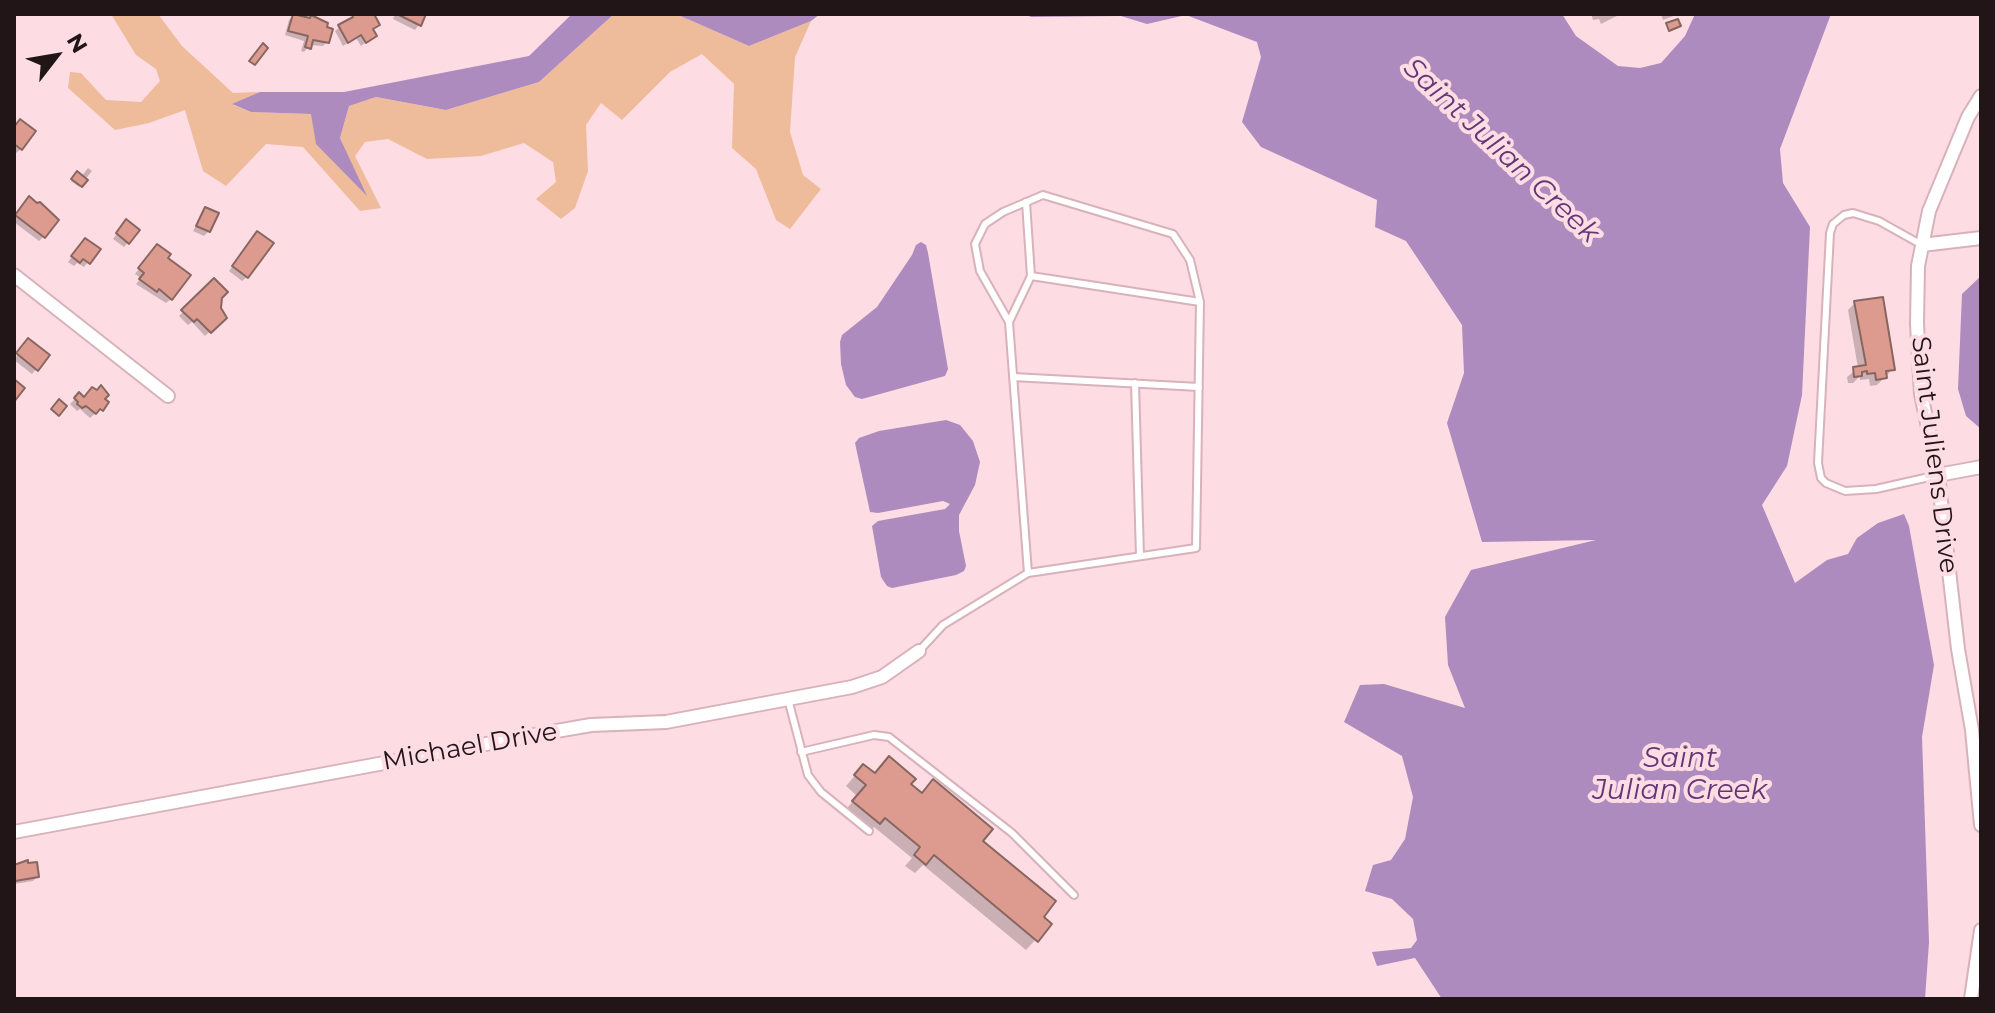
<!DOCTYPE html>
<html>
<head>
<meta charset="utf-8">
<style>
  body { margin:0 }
  #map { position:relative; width:1995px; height:1013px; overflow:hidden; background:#fddce3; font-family:Montserrat,sans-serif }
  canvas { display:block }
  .frame { position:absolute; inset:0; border:16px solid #221518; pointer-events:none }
  .north { position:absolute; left:16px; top:16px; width:80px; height:80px; -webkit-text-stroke:6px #fddce3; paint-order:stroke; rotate:59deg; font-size:22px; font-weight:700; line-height:32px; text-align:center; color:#221518 }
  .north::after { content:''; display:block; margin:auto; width:28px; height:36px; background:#221518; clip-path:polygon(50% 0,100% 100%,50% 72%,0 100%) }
</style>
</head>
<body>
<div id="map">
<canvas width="1995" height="1013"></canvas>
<div class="frame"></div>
<div class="north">N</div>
</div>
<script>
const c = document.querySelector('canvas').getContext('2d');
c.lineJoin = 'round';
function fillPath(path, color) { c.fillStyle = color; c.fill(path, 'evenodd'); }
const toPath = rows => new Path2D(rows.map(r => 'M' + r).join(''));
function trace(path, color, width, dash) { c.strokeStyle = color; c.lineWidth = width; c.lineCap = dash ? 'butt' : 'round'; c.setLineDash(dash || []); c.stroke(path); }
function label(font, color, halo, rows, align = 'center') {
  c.font = font + ' Montserrat,sans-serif'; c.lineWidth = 8; c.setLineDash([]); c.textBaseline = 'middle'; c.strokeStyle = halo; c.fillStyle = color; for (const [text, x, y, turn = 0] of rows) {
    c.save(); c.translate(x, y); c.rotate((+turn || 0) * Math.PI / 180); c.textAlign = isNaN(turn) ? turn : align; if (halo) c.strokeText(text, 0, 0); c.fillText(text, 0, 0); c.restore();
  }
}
fillPath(toPath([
  [111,14,158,14,182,46,233,93,260,92,233,105,251,112,311,114,365,193,340,138,349,106,376,97,446,110,539,82,614,14,676,14,749,46,811,21,795,57,790,132,803,175,821,189,790,229,776,220,756,169,732,148,734,84,702,54,670,72,622,120,601,103,586,125,588,171,575,208,561,219,536,199,556,182,553,162,524,143,481,156,427,159,388,139,365,142,355,156,381,208,360,211,303,147,266,144,226,186,203,171,185,110,149,123,115,130,68,88,70,72,81,73,106,100,141,102,160,81,156,69,136,55]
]), '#efbc9b');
fillPath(toPath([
  [572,14,614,14,539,82,446,110,376,97,349,106,340,138,367,196,316,144,311,114,251,112,232,104,260,92,344,92,529,56],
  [676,14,820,14,811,21,749,46],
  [1024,14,1562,14,1576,36,1618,66,1640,68,1661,63,1685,36,1695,14,1831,14,1780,149,1783,183,1810,227,1802,395,1787,466,1762,505,1795,583,1827,560,1848,554,1857,538,1878,523,1904,514,1909,526,1934,665,1922,737,1929,942,1925,999,1442,999,1415,958,1377,966,1372,952,1411,948,1417,940,1413,919,1392,899,1365,891,1373,865,1391,860,1405,839,1413,797,1402,756,1344,722,1360,685,1384,684,1465,708,1448,665,1445,617,1471,570,1596,540,1482,542,1447,423,1464,373,1462,325,1406,241,1375,227,1377,200,1261,147,1242,122,1261,57,1257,42,1186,15,1147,24,1121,16,1031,17],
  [921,242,926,245,928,253,948,369,945,376,862,399,855,397,846,385,841,364,840,342,842,335,877,307,912,255,916,245],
  [1981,276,1981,429,1966,416,1958,389,1962,294],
  [946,420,960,425,973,441,980,462,975,485,959,515,959,531,966,566,964,571,956,575,892,588,887,586,881,577,872,526,878,521,945,509,950,504,943,501,878,513,870,512,855,443,859,438,879,431]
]), '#ad8bbe');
fillPath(toPath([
  [358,14,371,14,371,30,374,36,361,46,356,38,343,46,335,31],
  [395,14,427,14,415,30,393,19],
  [1591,14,1621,14,1601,24,1599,19,1593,20],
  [1661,14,1676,14,1676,15,1663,20],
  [294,15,327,42,323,46,310,45,304,52,301,51,304,41,285,35,289,20],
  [14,128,21,149,16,153,14,152],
  [88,168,92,171,79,187,71,181,77,174,81,177],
  [25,203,44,236,39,241,14,222,14,217],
  [205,209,209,231,204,236,193,231],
  [122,226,128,242,124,247,113,239],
  [253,238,247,277,242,281,229,271],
  [80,245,98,250,84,267,77,263,74,266,68,262],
  [153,251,166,258,171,299,166,303,136,284,141,278,135,274],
  [214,281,220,298,219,308,224,318,205,336,192,322,188,325,179,316],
  [1855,303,1893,369,1877,385,1870,386,1869,379,1860,380,1860,376,1853,383,1848,383,1847,377,1858,368,1848,310],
  [24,345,36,369,32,374,14,360],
  [79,395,84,399,104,406,90,418,80,409,77,411,70,404],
  [863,766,874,775,908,784,981,841,1049,925,1026,950,923,865,915,873,905,866,912,858,874,827,868,833,844,812,857,796,846,786],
  [20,866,37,877,33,881,14,884,14,867]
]), '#0003');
const building = toPath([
  [293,14,310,18,311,15,328,23,327,27,333,29,329,43,313,40,311,49,305,47,308,36,288,31,293,14],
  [352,14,374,14,380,25,373,29,377,36,366,43,361,35,348,43,338,25,353,17,352,14],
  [397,14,426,14,421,26,397,14],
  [1678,19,1681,26,1669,31,1666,23,1678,19],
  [263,43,268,48,255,65,249,61,263,43],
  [20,119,36,131,22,150,14,144,14,127,20,119],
  [77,171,88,180,82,187,71,179,77,171],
  [29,196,37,203,40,202,59,220,45,238,15,215,29,196],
  [205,207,219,213,210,232,196,226,205,207],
  [126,219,140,230,129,244,116,233,126,219],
  [257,231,274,243,248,278,232,266,257,231],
  [85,238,101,249,90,264,83,259,80,263,71,256,85,238],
  [157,244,171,254,168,258,191,275,172,300,159,289,157,292,139,279,144,273,138,268,157,244],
  [214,278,228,292,222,298,221,308,227,318,211,333,197,319,194,322,181,310,214,278],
  [1883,297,1895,370,1886,371,1887,378,1876,380,1875,373,1867,374,1867,371,1862,372,1862,376,1854,377,1853,367,1866,365,1854,301,1883,297],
  [28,338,50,355,38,371,16,353,28,338],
  [14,379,25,388,14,402,14,379],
  [101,385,109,395,105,399,109,402,103,411,100,409,96,414,86,406,82,408,77,404,78,402,74,398,79,392,84,397,92,387,97,390,101,385],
  [59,399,67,406,59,416,51,409,59,399],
  [889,756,916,779,911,784,922,793,933,779,993,829,983,841,1056,901,1044,917,1052,924,1038,942,934,855,926,865,914,855,920,847,885,818,880,824,852,801,866,785,854,775,863,764,875,773,889,756],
  [28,860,28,863,37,862,39,877,15,881,14,865,28,860]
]);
fillPath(building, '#dd9a8f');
trace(building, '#886660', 2);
const lane = toPath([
  [1922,245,1879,221,1853,213,1844,215,1833,224,1830,233,1818,463,1821,478,1826,483,1845,491,1876,489,1938,475],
  [1031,276,1200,302],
  [1009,322,1031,276,1026,202],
  [1013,377,1199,387],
  [1135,383,1140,556],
  [919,651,943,625,1028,573,1009,322,980,271,975,244,985,224,1003,212,1043,195,1173,234,1190,260,1200,302,1196,548,1028,573],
  [788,699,808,775,821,792,869,831],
  [801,752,874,735,889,737,1012,833,1074,895]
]);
const street = toPath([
  [1981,96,1968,117,1929,211,1918,266,1917,324,1921,394,1938,475,1958,649,1972,730,1981,825],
  [1922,245,1981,238],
  [14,275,168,396],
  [1938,475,1981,467],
  [14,832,545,733,591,725,666,722,852,687,882,677,919,651],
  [1971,999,1981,930]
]);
trace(lane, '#d8b2ba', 10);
trace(street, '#d8b2ba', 16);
trace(lane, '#fff', 6);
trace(street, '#fff', 12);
label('26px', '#221518', '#fddce3', [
  ["Saint Juliens Drive",1934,455,83],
  ["Michael Drive",470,747,-10]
]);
label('italic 28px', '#623777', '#fddce3', [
  ["Saint Julian Creek",1501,151,43],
  ["Saint",1680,759],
  ["Julian Creek",1680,791]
]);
</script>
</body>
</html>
